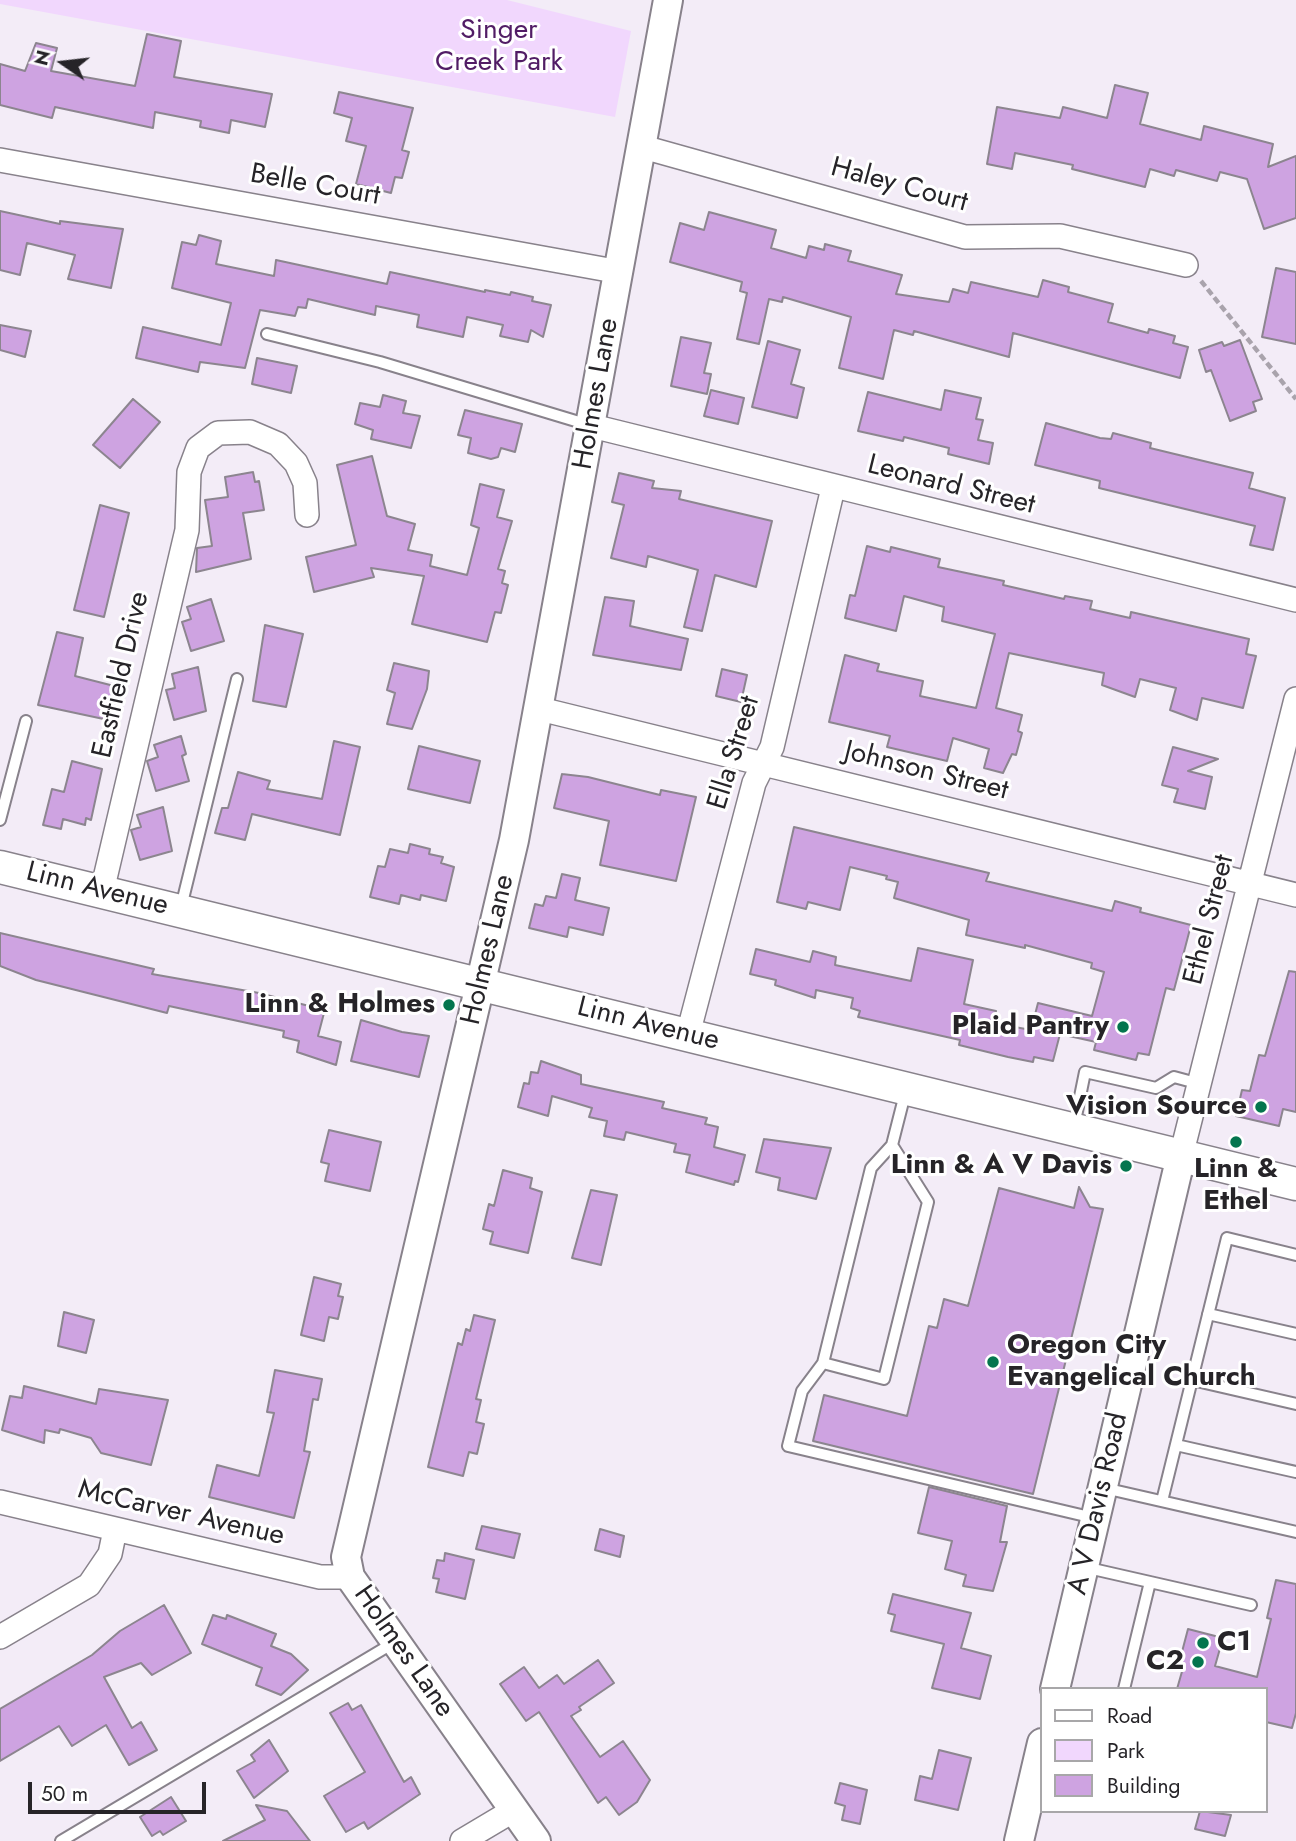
<!DOCTYPE html>
<html>
<head>
<meta charset="utf-8">
<style>
  body { margin:0 }
  #map { position:relative; width:1296px; height:1841px; overflow:hidden; background:#f3ecf7; font-family:Jost,sans-serif }
  canvas { display:block }
  .legend { position:absolute; left:1040px; top:1687px; width:228px; height:126px; box-sizing:border-box; background:#fff; border:2px solid #a8a7a9; margin:0; padding:9px 12px; list-style:none; font-size:21px; color:#262428 }
  .legend li { display:flex; align-items:center; gap:14px; height:35px }
  .legend b { width:35px; border:2px solid #a8a7a9 }
  .north { position:absolute; left:28px; top:28px; width:70px; height:70px; -webkit-text-stroke:5px #fff; paint-order:stroke; rotate:284deg; font-size:19px; font-weight:700; line-height:28px; text-align:center; color:#262428 }
  .north::after { content:''; display:block; margin:auto; width:24px; height:32px; background:#262428; clip-path:polygon(50% 0,100% 100%,50% 72%,0 100%) }
  .scale { position:absolute; left:28px; top:1782px; width:178px; height:32px; box-sizing:border-box; border:4px solid #262428; border-top:0; padding-left:9px; font-size:21px; line-height:24px; white-space:nowrap; color:#262428; -webkit-text-stroke:5px #fff; paint-order:stroke }
</style>
</head>
<body>
<div id="map">
<canvas width="1296" height="1841"></canvas>
<ul class="legend">
<li><b style="height:9px;background:#fff"></b>Road</li>
<li><b style="height:19px;background:#f1d7fd"></b>Park</li>
<li><b style="height:19px;background:#cea3e1"></b>Building</li>
</ul>
<div class="north">N</div>
<div class="scale">50 m</div>
</div>
<script>
const c = document.querySelector('canvas').getContext('2d');
c.lineJoin = 'round';
function fillPath(path, color) { c.fillStyle = color; c.fill(path, 'evenodd'); }
const toPath = rows => new Path2D(rows.map(r => 'M' + r).join(''));
function trace(path, color, width, dash) { c.strokeStyle = color; c.lineWidth = width; c.lineCap = dash ? 'butt' : 'round'; c.setLineDash(dash || []); c.stroke(path); }
function label(font, color, halo, rows, align = 'center') {
  c.font = font + ' Jost,sans-serif'; c.lineWidth = 6; c.setLineDash([]); c.textBaseline = 'middle'; c.strokeStyle = halo; c.fillStyle = color; for (const [text, x, y, turn = 0] of rows) {
    c.save(); c.translate(x, y); c.rotate((+turn || 0) * Math.PI / 180); c.textAlign = isNaN(turn) ? turn : align; if (halo) c.strokeText(text, 0, 0); c.fillText(text, 0, 0); c.restore();
  }
}
fillPath(toPath([
  [0,0,507,0,631,31,615,117,0,4]
]), '#f1d7fd');
const building = toPath([
  [147,34,181,41,174,77,272,94,265,127,231,120,229,133,200,127,201,121,155,112,153,128,55,107,52,118,0,105,0,64,25,71,36,43,57,48,51,71,135,86,147,34],
  [1115,85,1148,93,1140,124,1201,140,1204,126,1273,144,1268,167,1296,156,1296,218,1264,229,1247,179,1220,172,1217,181,1176,170,1174,176,1150,169,1145,187,1072,169,1073,165,1015,153,1012,169,987,164,997,107,1060,118,1063,107,1107,118,1115,85],
  [339,92,413,108,402,150,409,152,402,178,395,177,391,193,356,184,366,146,346,141,352,118,334,113,339,92],
  [0,211,60,224,60,221,123,229,111,288,68,279,75,255,27,243,20,275,0,270,0,211],
  [709,212,776,230,771,248,806,258,809,246,824,250,825,244,851,251,848,261,902,275,896,294,949,302,953,289,968,293,971,282,1038,297,1043,280,1069,287,1068,292,1113,304,1108,322,1148,333,1149,329,1175,336,1173,343,1188,347,1180,378,1013,333,1009,357,914,331,913,335,894,330,883,379,839,368,851,317,783,297,782,302,769,299,759,344,737,339,747,293,740,291,742,282,670,262,680,223,704,230,709,212],
  [199,235,221,241,216,264,274,276,276,260,387,284,390,272,485,292,485,290,510,295,511,292,533,297,532,301,551,305,543,337,531,330,528,342,500,336,503,325,467,317,463,337,417,327,419,315,376,306,375,315,308,299,306,308,298,307,295,316,260,310,245,368,200,362,198,372,136,358,143,327,221,345,231,303,172,288,182,242,196,245,199,235],
  [1276,268,1296,272,1296,344,1262,337,1276,268],
  [0,325,31,331,25,357,0,350,0,325],
  [681,337,711,343,704,373,711,374,707,394,671,386,681,337],
  [1240,340,1262,399,1253,402,1256,411,1230,421,1211,370,1206,372,1199,350,1222,342,1224,346,1240,340],
  [768,341,800,350,791,384,804,388,797,418,752,407,768,341],
  [257,358,297,366,291,393,252,384,257,358],
  [711,390,744,398,738,424,704,416,711,390],
  [945,390,981,398,976,419,983,420,978,440,993,443,989,464,948,454,949,448,904,437,903,441,858,431,868,392,941,410,945,390],
  [383,395,406,401,403,413,420,416,411,448,371,439,373,430,355,424,360,403,380,407,383,395],
  [133,399,160,422,120,468,93,445,133,399],
  [465,410,522,424,515,452,501,448,498,457,491,459,468,453,471,438,458,435,465,410],
  [1046,423,1100,438,1111,439,1113,433,1151,443,1150,448,1253,473,1249,488,1285,498,1273,550,1250,545,1255,526,1099,488,1100,481,1035,465,1046,423],
  [372,456,387,516,415,524,408,550,432,555,430,566,467,575,479,528,471,525,480,484,504,490,497,517,512,521,498,569,505,571,502,583,508,585,501,613,495,612,487,642,412,624,424,576,371,568,374,577,314,592,306,557,356,545,337,465,372,456],
  [253,472,255,482,259,481,264,510,243,513,251,559,196,572,197,548,212,546,205,500,228,497,225,477,253,472],
  [619,473,654,481,652,488,681,491,679,499,772,521,756,587,715,575,702,631,684,627,698,570,648,556,646,567,611,558,624,505,612,502,619,473],
  [100,505,129,513,104,617,74,610,100,505],
  [867,546,890,552,891,547,940,559,938,567,1004,581,1003,585,1064,599,1065,596,1092,601,1090,609,1130,618,1131,612,1249,639,1246,654,1256,656,1243,708,1202,698,1197,720,1170,710,1176,688,1140,679,1135,697,1102,685,1104,673,1009,653,996,708,1022,715,1018,731,1022,733,1016,755,1012,754,1003,773,984,768,989,749,953,738,947,761,887,747,890,736,829,722,845,655,879,664,877,671,923,681,920,696,976,708,995,634,942,621,944,607,904,596,896,631,845,618,850,595,855,596,867,546],
  [605,597,634,601,630,626,688,639,681,670,593,655,605,597],
  [211,599,224,641,191,651,182,622,191,619,187,607,211,599],
  [265,625,303,634,286,707,253,701,265,625],
  [57,632,83,638,75,676,122,688,113,721,38,705,57,632],
  [394,663,429,671,427,689,412,729,387,724,395,693,387,690,394,663],
  [198,667,206,711,174,720,166,690,175,688,172,674,198,667],
  [722,669,747,675,741,702,716,696,722,669],
  [181,736,186,754,182,756,189,781,156,791,147,761,158,757,154,745,181,736],
  [334,741,360,747,340,835,252,814,245,840,215,833,222,808,228,808,238,772,270,781,267,789,322,799,334,741],
  [419,746,480,761,470,803,408,789,419,746],
  [1173,747,1218,759,1188,771,1212,777,1205,809,1174,802,1178,789,1162,785,1173,747],
  [72,761,102,769,91,820,86,818,85,825,63,819,61,829,43,825,52,789,64,792,72,761],
  [562,774,588,777,660,795,661,790,696,797,676,881,600,865,609,821,554,808,562,774],
  [163,807,172,851,140,860,131,830,141,827,137,815,163,807],
  [794,827,989,873,986,881,1112,911,1115,901,1141,908,1140,912,1191,925,1174,990,1166,988,1149,1055,1138,1053,1136,1060,1094,1050,1096,1042,1060,1034,1053,1061,1034,1057,1033,1062,1008,1057,959,1045,960,1040,858,1017,860,1011,851,1008,853,998,816,990,815,998,775,985,776,980,750,974,756,949,810,962,813,951,836,957,835,965,911,981,918,948,973,960,964,1004,996,1011,993,1023,1031,1030,1038,1003,1092,1016,1104,972,1091,968,1092,963,1025,945,1025,948,966,935,969,920,894,898,898,882,886,879,887,876,850,867,840,910,808,902,806,909,777,902,794,827],
  [410,844,430,849,429,854,443,857,441,863,454,867,446,901,421,895,420,900,401,895,399,904,370,897,378,866,385,867,390,849,408,853,410,844],
  [562,874,580,878,575,900,609,908,603,935,569,927,567,937,529,928,535,904,543,906,546,896,556,898,562,874],
  [0,933,154,969,152,974,259,993,309,1006,324,1013,318,1036,341,1042,336,1065,297,1052,299,1041,283,1037,284,1031,169,1006,167,1013,36,980,0,966,0,933],
  [1289,971,1296,972,1296,1112,1283,1109,1279,1126,1236,1116,1242,1090,1250,1091,1259,1055,1265,1056,1289,971],
  [361,1020,402,1032,429,1036,419,1077,351,1061,361,1020],
  [541,1061,581,1075,581,1084,664,1102,662,1108,707,1118,705,1124,718,1127,714,1147,745,1155,738,1182,735,1181,734,1185,686,1172,690,1155,674,1152,676,1144,626,1132,624,1140,604,1136,607,1121,589,1117,592,1108,552,1096,548,1116,518,1107,524,1083,529,1084,531,1072,538,1073,541,1061],
  [329,1130,381,1142,370,1191,325,1181,329,1164,321,1162,329,1130],
  [764,1139,831,1148,816,1199,778,1190,780,1178,756,1172,764,1139],
  [503,1170,532,1178,530,1188,542,1192,528,1253,490,1244,493,1232,483,1229,489,1204,494,1206,503,1170],
  [1079,1187,1090,1207,1103,1209,1033,1494,813,1441,824,1395,907,1416,929,1326,937,1328,944,1299,968,1306,999,1188,1074,1208,1079,1187],
  [591,1190,617,1195,601,1265,572,1258,591,1190],
  [314,1277,341,1284,338,1296,343,1297,338,1319,329,1317,324,1341,301,1335,314,1277],
  [64,1312,94,1320,86,1353,58,1346,64,1312],
  [474,1315,495,1320,476,1399,481,1400,476,1422,484,1424,477,1454,469,1452,463,1476,428,1467,458,1343,462,1345,466,1329,470,1331,474,1315],
  [275,1370,322,1379,318,1400,313,1399,304,1451,310,1452,294,1518,209,1497,217,1465,259,1476,274,1413,267,1412,275,1370],
  [24,1386,96,1404,99,1389,168,1400,151,1465,101,1453,91,1438,60,1429,59,1433,45,1430,44,1443,2,1430,10,1396,22,1398,24,1386],
  [929,1487,1007,1506,1000,1542,1007,1542,993,1591,963,1586,966,1575,945,1569,952,1541,918,1533,929,1487],
  [482,1526,520,1534,514,1558,476,1549,482,1526],
  [600,1529,624,1536,620,1557,595,1550,600,1529],
  [445,1553,474,1560,465,1599,436,1592,439,1579,433,1578,437,1560,444,1561,445,1553],
  [1276,1580,1296,1584,1296,1713,1292,1728,1266,1722,1266,1689,1177,1689,1183,1668,1178,1667,1188,1629,1223,1638,1215,1666,1257,1677,1271,1619,1267,1618,1276,1580],
  [893,1594,971,1613,961,1648,991,1656,980,1699,932,1688,944,1644,891,1631,895,1615,888,1613,893,1594],
  [164,1605,191,1653,152,1675,141,1663,104,1677,132,1728,141,1722,157,1750,129,1765,106,1725,72,1746,59,1726,0,1761,0,1709,92,1655,120,1631,164,1605],
  [213,1615,226,1619,227,1615,276,1634,271,1646,291,1654,308,1670,281,1695,256,1685,262,1668,202,1644,213,1615],
  [598,1660,614,1683,579,1707,581,1710,571,1716,600,1757,623,1741,650,1780,637,1802,619,1815,606,1797,598,1803,539,1712,526,1721,500,1684,524,1667,539,1688,557,1675,564,1684,598,1660],
  [348,1703,352,1710,361,1705,404,1782,411,1777,420,1794,368,1829,364,1822,346,1832,324,1796,365,1772,330,1713,348,1703],
  [269,1740,288,1771,254,1798,237,1771,255,1761,251,1755,269,1740],
  [939,1750,971,1758,958,1810,915,1800,920,1776,932,1779,939,1750],
  [840,1783,867,1790,860,1824,842,1820,845,1806,835,1803,840,1783],
  [171,1797,186,1821,163,1835,160,1831,152,1836,140,1817,171,1797],
  [256,1805,287,1811,310,1841,223,1841,265,1820,256,1805],
  [1200,1811,1231,1815,1225,1836,1195,1829,1200,1811]
]);
fillPath(building, '#cea3e1');
trace(building, '#8c858f', 2);
const service = toPath([
  [267,334,380,362,589,425],
  [0,820,26,721],
  [181,907,237,679],
  [1074,1126,1085,1072,1156,1088,1174,1077,1200,1084],
  [892,1145,928,1202,884,1379,823,1363,871,1168,892,1145,906,1090],
  [1208,1314,1296,1334],
  [823,1363,802,1391,788,1446,1094,1518],
  [1192,1380,1296,1404],
  [1176,1445,1296,1472],
  [1104,1488,1296,1532],
  [1162,1501,1227,1238,1296,1255],
  [1084,1567,1251,1605],
  [1124,1689,1150,1582],
  [61,1841,395,1642]
]);
const minor = toPath([
  [643,147,965,237,1060,236,1186,265],
  [0,160,620,272],
  [592,426,1296,600],
  [540,709,1296,895],
  [102,891,187,530,189,472,198,448,218,433,250,432,278,444,296,463,305,483,307,515],
  [688,1034,754,783,772,747,833,488],
  [1181,1156,1296,699],
  [0,1502,320,1577,350,1577],
  [0,1637,89,1585,110,1554,115,1530],
  [462,1841,514,1810]
]);
const tertiary = toPath([
  [1055,1689,1181,1156],
  [536,1841,350,1577,346,1557,514,840,668,0],
  [1019,1841,1042,1743]
]);
const secondary = toPath([
  [0,867,1296,1184]
]);
trace(service, '#88828b', 14);
trace(minor, '#88828b', 26);
trace(tertiary, '#88828b', 32);
trace(secondary, '#88828b', 35);
trace(toPath([
  [1201,281,1296,399]
]), '#a9a3ac', 4.5, [7, 3.5]);
trace(service, '#fff', 10);
trace(minor, '#fff', 23);
trace(tertiary, '#fff', 28);
trace(secondary, '#fff', 32);
for (const [x, y, r, color] of [
  [449,1005,7,"#04754e"],
  [1123,1027,7,"#04754e"],
  [1261,1107,7,"#04754e"],
  [1236,1142,7,"#04754e"],
  [1126,1166,7,"#04754e"],
  [993,1362,7,"#04754e"],
  [1203,1643,7,"#04754e"],
  [1198,1662,7,"#04754e"]
]) { const dot = new Path2D(); dot.arc(x, y, r, 0, 2 * Math.PI); c.fillStyle = color; c.fill(dot); trace(dot, '#fff', 2.5); }
label('28px', '#511c65', '#fff', [
  ["Singer",499,31],
  ["Creek Park",499,63]
]);
label('28px', '#262428', '#fff', [
  ["Belle Court",315,186,10],
  ["Haley Court",899,186,15],
  ["Holmes Lane",597,394,-80],
  ["Leonard Street",951,486,14],
  ["Eastfield Drive",122,675,-77],
  ["Ella Street",735,753,-73],
  ["Johnson Street",926,772,14],
  ["Linn Avenue",97,890,14],
  ["Ethel Street",1210,920,-76],
  ["Holmes Lane",489,950,-77],
  ["Linn Avenue",648,1025,14],
  ["A V Davis Road",1099,1504,-77],
  ["McCarver Avenue",181,1514,13],
  ["Holmes Lane",403,1652,55]
]);
label('bold 28px', '#262428', '#fff', [
  ["Linn & Holmes",435,1005],
  ["Plaid Pantry",1109,1027],
  ["Vision Source",1247,1107],
  ["Linn & A V Davis",1112,1166],
  ["Linn &",1236,1170,"center"],
  ["Ethel",1236,1202,"center"],
  ["Oregon City",1007,1346,"left"],
  ["Evangelical Church",1007,1378,"left"],
  ["C1",1217,1643,"left"],
  ["C2",1184,1662]
], 'right');
</script>
</body>
</html>
